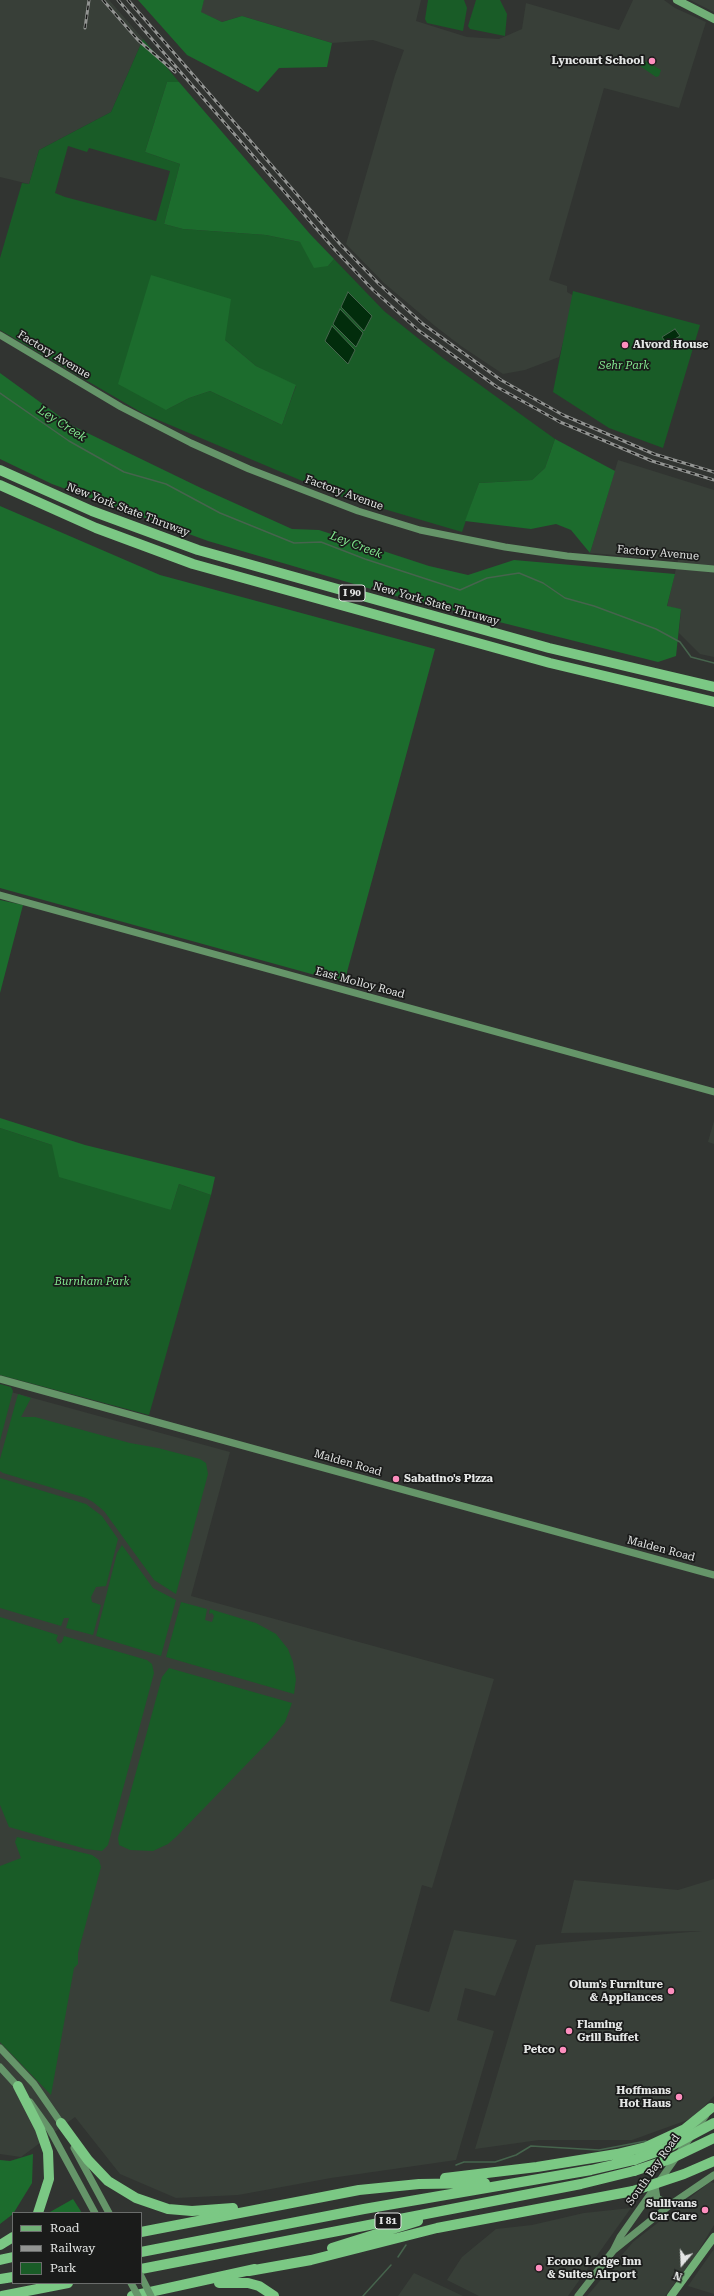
<!DOCTYPE html>
<html>
<head>
<meta charset="utf-8">
<style>
  body { margin:0 }
  #map { position:relative; width:714px; height:2296px; overflow:hidden; background:#313431; font-family:"Roboto Serif",serif }
  canvas { display:block }
  .legend { position:absolute; left:12px; top:2212px; width:130px; height:72px; box-sizing:border-box; background:#1a1b1a; border:1px solid #6a6c6b; margin:0; padding:5px 7px; list-style:none; font-size:12px; color:#e3e5e4 }
  .legend li { display:flex; align-items:center; gap:8px; height:20px }
  .legend b { width:20px; border:1px solid #6a6c6b }
  .north { position:absolute; left:662px; top:2244px; width:40px; height:40px; -webkit-text-stroke:3px #1a1b1a; paint-order:stroke; rotate:199deg; font-size:11px; font-weight:700; line-height:16px; text-align:center; color:#e3e5e4 }
  .north::after { content:''; display:block; margin:auto; width:14px; height:18px; background:#e3e5e4; clip-path:polygon(50% 0,100% 100%,50% 72%,0 100%) }
</style>
</head>
<body>
<div id="map">
<canvas width="714" height="2296"></canvas>
<ul class="legend">
<li><b style="height:5px;background:#71b077"></b>Road</li>
<li><b style="height:5px;background:#929492"></b>Railway</li>
<li><b style="height:11px;background:#195c27"></b>Park</li>
</ul>
<div class="north">N</div>
</div>
<script>
const c = document.querySelector('canvas').getContext('2d');
c.lineJoin = 'round';
function fillPath(path, color) { c.fillStyle = color; c.fill(path, 'evenodd'); }
const toPath = rows => new Path2D(rows.map(r => 'M' + r).join(''));
function trace(path, color, width, dash) { c.strokeStyle = color; c.lineWidth = width; c.lineCap = dash ? 'butt' : 'round'; c.setLineDash(dash || []); c.stroke(path); }
function label(font, color, halo, rows, align = 'center') {
  c.font = font + ' "Roboto Serif",serif'; c.lineWidth = 3.5; c.setLineDash([]); c.textBaseline = 'middle'; c.strokeStyle = halo; c.fillStyle = color; for (const [text, x, y, turn = 0] of rows) {
    c.save(); c.translate(x, y); c.rotate((+turn || 0) * Math.PI / 180); c.textAlign = isNaN(turn) ? turn : align; if (halo) c.strokeText(text, 0, 0); c.fillText(text, 0, 0); c.restore();
  }
}
fillPath(toPath([
  [0,0,109,0,143,39,111,112,39,150,29,184,0,177],
  [204,0,421,0,416,21,467,37,499,39,522,29,526,3,619,30,633,0,664,0,675,8,706,22,679,108,604,88,549,280,567,286,567,292,576,297,559,357,525,370,503,374,461,346,435,326,384,283,346,244,395,75,404,50,373,40,332,43,242,16,222,22,200,12],
  [690,0,714,0,714,12],
  [618,460,714,490,714,657,700,654,679,633,681,609,667,607,678,560,590,553],
  [714,1121,714,1144,708,1142],
  [0,1389,230,1452,191,1596,494,1679,432,1888,422,1885,390,2001,429,2012,454,1930,517,1940,495,1996,465,1988,457,2020,494,2031,456,2160,331,2178,238,2195,176,2198,120,2174,75,2117,21,2157,0,2154],
  [714,1879,714,2096,693,2118,632,2140,539,2140,475,2149,536,1945,702,1931,561,1933,574,1880,678,1890],
  [710,2182,714,2183,714,2225,696,2255,665,2296,587,2296,633,2242],
  [631,2208,568,2296,479,2296,447,2280,462,2257,496,2229,532,2225,584,2213],
  [714,2249,714,2294,688,2286],
  [414,2273,463,2296,398,2296]
]), '#383f38');
fillPath(toPath([
  [428,0,464,0,467,8,463,31,427,23,425,19],
  [476,0,500,0,507,14,505,36,470,29,468,26],
  [143,39,179,82,167,82,145,152,180,164,164,224,183,229,266,235,300,242,328,266,334,259,384,311,444,359,555,439,545,468,532,480,479,483,462,532,333,494,144,414,0,330,0,258,22,183,29,184,39,150,111,112],
  [68,146,87,152,89,148,170,171,156,221,65,197,55,193],
  [341,307,372,316,364,331],
  [225,340,256,366,296,386,282,425,210,391,189,398,166,410],
  [642,59,661,70,659,76,656,77,640,66],
  [573,291,700,325,663,448,609,428,553,392],
  [0,1128,52,1145,171,1210,179,1184,211,1195,149,1415,0,1375],
  [0,1384,11,1387,13,1391,0,1441],
  [18,1394,31,1398,21,1417,35,1417,130,1443,158,1448,200,1459,206,1463,208,1474,176,1594,154,1580,104,1511,93,1502,86,1498,3,1473,0,1471,0,1459],
  [0,1478,86,1504,102,1516,118,1539,106,1586,96,1587,91,1597,92,1602,101,1605,93,1635,66,1628,69,1618,64,1618,61,1626,0,1608],
  [122,1545,153,1588,176,1600,161,1656,96,1636,117,1553],
  [181,1602,207,1609,205,1620,212,1622,214,1616,212,1613,209,1614,210,1609,256,1623,276,1634,288,1649,293,1662,296,1679,294,1694,166,1657],
  [0,1617,58,1635,56,1640,59,1644,62,1642,64,1636,147,1660,152,1664,154,1673,108,1845,102,1851,86,1849,9,1827,0,1805],
  [169,1668,292,1703,285,1722,272,1738,176,1837,168,1844,153,1851,130,1850,119,1845,118,1838,162,1677],
  [17,1837,92,1855,99,1860,101,1867,78,1953,78,1964,74,1968,51,2095,0,2042,0,1866,21,1858,15,1842]
]), '#195c27');
fillPath(toPath([
  [138,0,204,0,201,12,222,22,242,16,332,43,327,67,279,68,258,92,187,55],
  [167,82,179,82,310,234,334,259,328,266,314,268,300,242,266,235,183,229,164,224,180,164,145,152],
  [151,275,231,299,225,340,256,366,296,385,282,425,210,391,189,398,166,410,118,384],
  [0,373,73,426,201,488,292,529,319,530,429,566,468,575,514,560,675,574,667,606,681,609,676,656,658,662,388,594,208,541,52,484,0,459],
  [555,439,615,471,590,553,571,530,556,524,531,529,465,521,479,483,532,480,545,468],
  [0,506,160,575,435,649,344,983,0,888],
  [0,900,23,905,0,993],
  [0,1118,85,1145,215,1177,211,1195,179,1184,171,1210,59,1177,52,1145,0,1128],
  [33,2154,32,2183,13,2214,0,2224,0,2160,10,2161],
  [73,2199,82,2213,50,2213,50,2212]
]), '#1c6c2d');
const water = toPath([
  [348,292,372,316,364,331,341,307,348,292],
  [340,309,363,333,356,347,333,324,340,309],
  [332,326,355,350,348,364,325,341,332,326],
  [675,329,680,336,671,341,673,345,669,347,662,337,675,329]
]);
fillPath(water, '#022d0c');
trace(water, '#46644d', 1);
trace(toPath([
  [0,393,69,441,124,472,166,484,220,513,294,543,321,542,365,559,460,590,487,578,519,573,543,583,565,598,594,606,656,629,680,642,691,657,714,663],
  [456,2165,464,2162,495,2162,516,2155,531,2146,599,2150,646,2141],
  [398,2257,406,2245],
  [363,2296,391,2265]
]), '#46644d', 1.5);
trace(toPath([
  [0,335,121,407,191,443,249,469,358,511,420,530,505,547,567,556,714,569],
  [0,895,714,1092],
  [0,1379,714,1575],
  [0,2048,34,2084,63,2126],
  [0,2067,20,2089],
  [30,2102,50,2130,95,2213],
  [74,2148,109,2213],
  [655,2186,657,2198,670,2205],
  [614,2250,670,2205,714,2175],
  [578,2296,613,2251,620,2237,706,2115]
]), '#659569', 7);
trace(toPath([
  [677,0,714,19],
  [671,2296,714,2237]
]), '#71b077', 8);
trace(toPath([
  [0,470,92,511,198,550,549,648,714,687],
  [0,485,96,528,193,564,550,663,714,702],
  [18,2086,40,2129,48,2152,49,2179,38,2213],
  [61,2123,88,2160,108,2181,136,2198,168,2209,192,2211,233,2208],
  [445,2178,537,2167,617,2154,646,2147,685,2129,711,2108],
  [141,2232,359,2190,419,2184,485,2183],
  [0,2245,13,2237],
  [332,2248,418,2221],
  [141,2252,364,2209,591,2170,634,2160],
  [0,2260,13,2257],
  [141,2269,581,2184,634,2171],
  [249,2271,311,2260,437,2228,633,2191],
  [0,2279,13,2277],
  [219,2283,248,2283,259,2286,274,2296],
  [2,2296,68,2283],
  [132,2296,255,2269]
]), '#7bc884', 10);
const rail = toPath([
  [103,0,138,40,175,72],
  [118,0,334,249,373,290,418,330,497,387,560,422,652,461,714,480],
  [128,0,340,244,379,284,423,324,501,380,563,415,654,454,714,472],
  [85,28,89,0]
]);
trace(rail, '#929492', 3);
trace(rail, '#1a1b1a', 1.5, [4.5]);
trace(toPath([
  [141,2276,151,2296],
  [131,2283,138,2296]
]), '#659569', 7);
trace(toPath([
  [634,2160,667,2148,714,2123],
  [634,2171,670,2159,714,2138],
  [633,2191,684,2174,714,2161]
]), '#7bc884', 10);
for (const [x, y, r, color] of [
  [652,61,4,"#fd8ebe"],
  [625,345,4,"#fd8ebe"],
  [396,1479,4,"#fd8ebe"],
  [671,1991,4,"#fd8ebe"],
  [569,2031,4,"#fd8ebe"],
  [563,2050,4,"#fd8ebe"],
  [679,2097,4,"#fd8ebe"],
  [705,2210,4,"#fd8ebe"],
  [539,2268,4,"#fd8ebe"]
]) { const dot = new Path2D(); dot.arc(x, y, r, 0, 2 * Math.PI); c.fillStyle = color; c.fill(dot); trace(dot, '#1a1b1a', 1.5); }
for (const [x, y, w] of [
  [352,593,26],
  [388,2221,26]
]) { const box = new Path2D(); box.roundRect(x - w / 2, y - 8, w, 16, 3); c.fillStyle = '#1a1b1a'; c.fill(box); trace(box, '#e3e5e4', 1); }
label('bold 10px', '#e3e5e4', null, [
  ["I 90",352,593],
  ["I 81",388,2221]
]);
label('bold 11px', '#e3e5e4', '#1a1b1a', [
  ["Lyncourt School",644,61],
  ["Alvord House",633,345,"left"],
  ["Sabatino's Pizza",404,1479,"left"],
  ["Olum's Furniture",663,1985],
  ["& Appliances",663,1998],
  ["Flaming",577,2025,"left"],
  ["Grill Buffet",577,2038,"left"],
  ["Petco",555,2050],
  ["Hoffmans",671,2091],
  ["Hot Haus",671,2104],
  ["Sullivans",697,2204],
  ["Car Care",697,2217],
  ["Econo Lodge Inn",547,2262,"left"],
  ["& Suites Airport",547,2275,"left"]
], 'right');
label('11px', '#e3e5e4', '#1a1b1a', [
  ["Factory Avenue",54,355,31],
  ["Factory Avenue",344,493,20],
  ["New York State Thruway",128,510,21],
  ["Factory Avenue",658,553,5],
  ["New York State Thruway",436,604,16],
  ["East Molloy Road",360,983,15],
  ["Malden Road",348,1463,16],
  ["Malden Road",661,1549,15],
  ["South Bay Road",653,2170,-55]
]);
label('italic 11px', '#82e68f', '#1a1b1a', [
  ["Sehr Park",624,366],
  ["Burnham Park",92,1282]
]);
label('italic 12px', '#80e48d', '#1a1b1a', [
  ["Ley Creek",62,424,33],
  ["Ley Creek",356,545,21]
]);
</script>
</body>
</html>
